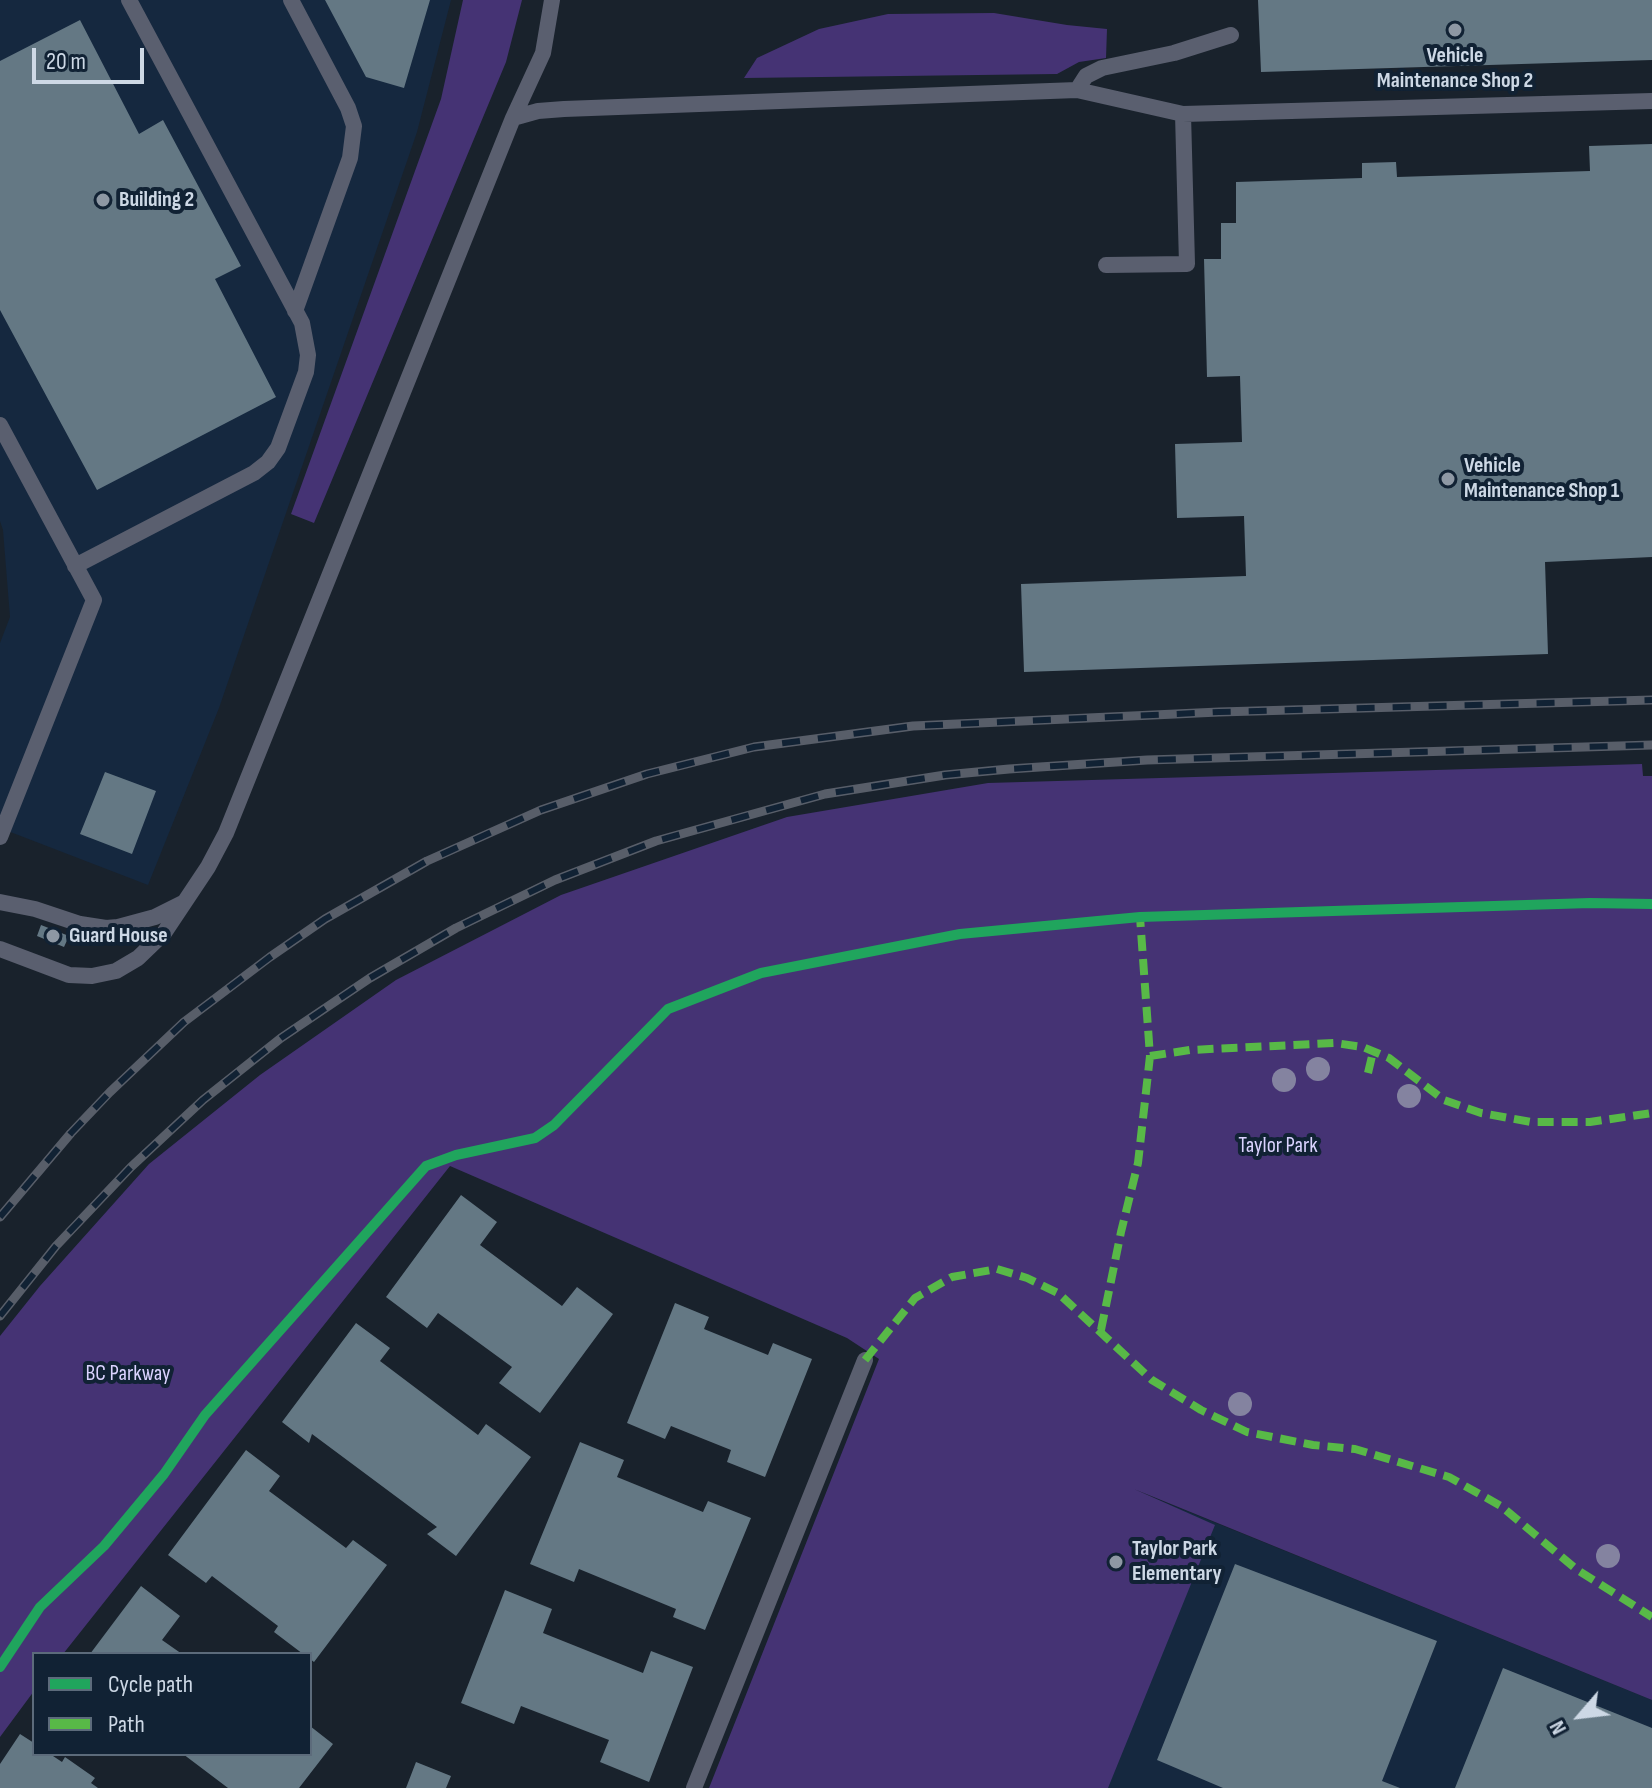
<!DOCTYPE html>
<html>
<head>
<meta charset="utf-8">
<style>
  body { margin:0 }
  #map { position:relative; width:1652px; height:1788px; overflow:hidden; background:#19222c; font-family:"Sofia Sans Condensed",sans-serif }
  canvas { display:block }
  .legend { position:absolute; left:32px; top:1652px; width:280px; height:104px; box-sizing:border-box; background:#112234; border:2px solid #5c6b7b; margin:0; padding:10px 14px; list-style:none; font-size:24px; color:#cdd8e5 }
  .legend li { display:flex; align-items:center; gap:16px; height:40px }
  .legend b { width:40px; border:2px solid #5c6b7b }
  .north { position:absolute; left:1540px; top:1676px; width:80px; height:80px; -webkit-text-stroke:6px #112234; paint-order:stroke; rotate:242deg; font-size:22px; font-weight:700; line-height:32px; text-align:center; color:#cdd8e5 }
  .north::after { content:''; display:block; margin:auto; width:28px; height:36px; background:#cdd8e5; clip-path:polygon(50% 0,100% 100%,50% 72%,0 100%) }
  .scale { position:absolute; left:32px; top:48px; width:112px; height:36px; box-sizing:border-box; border:4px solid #cdd8e5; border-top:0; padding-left:10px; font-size:24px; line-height:28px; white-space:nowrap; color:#cdd8e5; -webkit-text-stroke:6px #112234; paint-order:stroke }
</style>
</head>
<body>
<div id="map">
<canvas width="1652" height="1788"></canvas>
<ul class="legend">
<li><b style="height:10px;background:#20a55d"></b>Cycle path</li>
<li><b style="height:10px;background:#58b947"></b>Path</li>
</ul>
<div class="north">N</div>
<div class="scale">20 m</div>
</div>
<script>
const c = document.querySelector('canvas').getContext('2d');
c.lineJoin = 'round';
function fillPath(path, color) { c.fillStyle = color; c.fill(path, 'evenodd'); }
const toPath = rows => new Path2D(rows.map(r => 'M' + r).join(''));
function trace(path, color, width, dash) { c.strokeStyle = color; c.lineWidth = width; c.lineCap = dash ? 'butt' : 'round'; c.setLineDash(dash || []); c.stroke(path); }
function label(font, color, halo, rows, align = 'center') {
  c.font = font + ' "Sofia Sans Condensed",sans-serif'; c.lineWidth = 8; c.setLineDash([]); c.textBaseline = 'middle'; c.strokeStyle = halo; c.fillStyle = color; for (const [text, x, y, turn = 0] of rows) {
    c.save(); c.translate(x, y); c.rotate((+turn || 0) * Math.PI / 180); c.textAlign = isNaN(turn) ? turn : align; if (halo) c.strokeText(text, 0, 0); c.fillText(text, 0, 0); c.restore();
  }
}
fillPath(toPath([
  [0,0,451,0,417,132,219,708,148,885,0,828,0,643,10,617,3,530,0,521],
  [975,1425,1652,1700,1652,1788,826,1788]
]), '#15283f');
fillPath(toPath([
  [463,0,522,0,506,62,314,523,291,514,441,99],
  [994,13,1067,25,1107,29,1106,58,1079,62,1057,74,744,78,757,58,819,29,888,14],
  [1642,764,1643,776,1652,776,1652,1700,1134,1489,1215,1525,1108,1788,709,1788,879,1359,847,1338,450,1166,63,1654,34,1654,34,1691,0,1737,0,1336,40,1286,149,1164,260,1075,396,980,561,895,787,817,988,783]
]), '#453374');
fillPath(toPath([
  [325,0,430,0,404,88,366,77],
  [1258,0,1652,0,1652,60,1261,72],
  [80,20,139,134,163,120,241,266,215,279,276,397,97,490,0,310,0,61],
  [1652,144,1652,557,1545,562,1548,654,1024,672,1021,584,1246,576,1244,516,1177,518,1175,444,1242,442,1240,376,1207,377,1204,259,1221,259,1221,223,1236,223,1236,182,1362,178,1362,163,1396,162,1397,177,1590,171,1589,146],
  [105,772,156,791,132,854,80,834],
  [41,925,69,936,64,947,37,936],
  [461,1195,497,1222,480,1245,562,1306,577,1287,613,1314,540,1413,499,1383,512,1367,438,1313,427,1328,386,1297],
  [675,1303,709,1317,704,1329,768,1355,773,1343,812,1359,765,1477,727,1462,731,1450,671,1426,665,1439,627,1423],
  [356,1323,390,1348,380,1361,478,1435,486,1424,531,1457,456,1556,427,1534,437,1527,312,1434,309,1443,282,1422],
  [580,1442,624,1460,617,1477,703,1512,708,1501,751,1518,705,1630,673,1617,676,1609,579,1569,574,1582,530,1564],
  [246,1450,280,1476,269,1491,346,1548,353,1540,387,1565,314,1662,310,1659,310,1654,303,1654,274,1632,278,1626,212,1576,206,1583,168,1555],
  [1235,1564,1437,1641,1382,1781,1400,1788,1223,1788,1157,1760],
  [141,1586,180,1616,162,1640,182,1654,90,1654],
  [505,1590,552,1609,543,1633,643,1673,651,1651,693,1667,649,1782,600,1762,609,1740,521,1706,514,1724,461,1703],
  [1503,1668,1652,1728,1652,1788,1455,1788],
  [310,1726,333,1744,299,1788,228,1788,183,1754,310,1754],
  [20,1734,34,1743,34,1754,50,1754,62,1762,65,1757,95,1778,91,1783,98,1788,0,1788,0,1764],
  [416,1762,451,1776,446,1788,406,1788]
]), '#647884');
trace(toPath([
  [291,0,348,108,354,126,350,158,295,311],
  [1231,35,1174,53,1102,68,1086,76,1077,90,1183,114,1652,101],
  [513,118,538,111,564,109,1077,90],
  [1106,265,1187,264,1183,114],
  [0,425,94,600,0,837],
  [75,566,254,473,268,462,278,448,306,372,308,355,302,323,129,0],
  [0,902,35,909,80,924,106,928,118,927,155,917,183,903],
  [0,949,69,975,92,976,116,971,138,958,164,933,208,867,226,833,513,118,543,53,552,0],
  [694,1788,865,1360]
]), '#5a5f6f', 16);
const rail = toPath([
  [0,1217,71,1133,110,1092,184,1022,270,957,325,919,427,861,541,810,647,774,754,747,913,726,1219,712,1652,700],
  [0,1316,56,1246,131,1167,203,1100,281,1038,370,978,456,928,555,880,656,841,825,794,945,775,1009,769,1147,760,1652,745]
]);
trace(rail, '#585e69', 9);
trace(rail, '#112234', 6, [18]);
trace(toPath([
  [1150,1056,1190,1050,1335,1043,1363,1047,1389,1058,1444,1100,1481,1113,1531,1122,1590,1122,1652,1113],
  [1368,1073,1373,1052],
  [1101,1330,1121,1232,1138,1163,1150,1056,1140,917],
  [865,1360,915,1298,952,1277,997,1269,1027,1278,1058,1293,1152,1380,1201,1410,1247,1432,1313,1445,1355,1449,1449,1477,1501,1506,1576,1569,1652,1617]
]), '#58b947', 8, [16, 8]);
trace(toPath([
  [0,1667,40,1607,104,1546,164,1474,205,1415,426,1166,456,1155,535,1138,554,1125,668,1009,761,973,960,934,1140,917,1590,903,1652,904]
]), '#20a55d', 10);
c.fillStyle = '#8483a0';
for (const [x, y] of [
  [1318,1069],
  [1284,1080],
  [1409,1096],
  [1240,1404],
  [1608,1556]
]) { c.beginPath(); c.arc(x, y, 12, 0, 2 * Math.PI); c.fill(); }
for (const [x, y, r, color] of [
  [1455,30,8,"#8e98a4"],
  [103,200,8,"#8e98a4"],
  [1448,479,8,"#8e98a4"],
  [53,936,8,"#8e98a4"],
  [1116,1562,8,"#8e98a4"]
]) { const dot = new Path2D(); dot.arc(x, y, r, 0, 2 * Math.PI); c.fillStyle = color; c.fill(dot); trace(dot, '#112234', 3); }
label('bold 22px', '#cdd8e5', '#112234', [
  ["Vehicle",1455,56,"center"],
  ["Maintenance Shop 2",1455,81,"center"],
  ["Building 2",119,200],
  ["Vehicle",1464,466],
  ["Maintenance Shop 1",1464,491],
  ["Guard House",69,936],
  ["Taylor Park",1132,1549],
  ["Elementary",1132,1574]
], 'left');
label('22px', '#dbd3ff', '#112234', [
  ["Taylor Park",1278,1146],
  ["BC Parkway",128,1374]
]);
</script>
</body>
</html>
